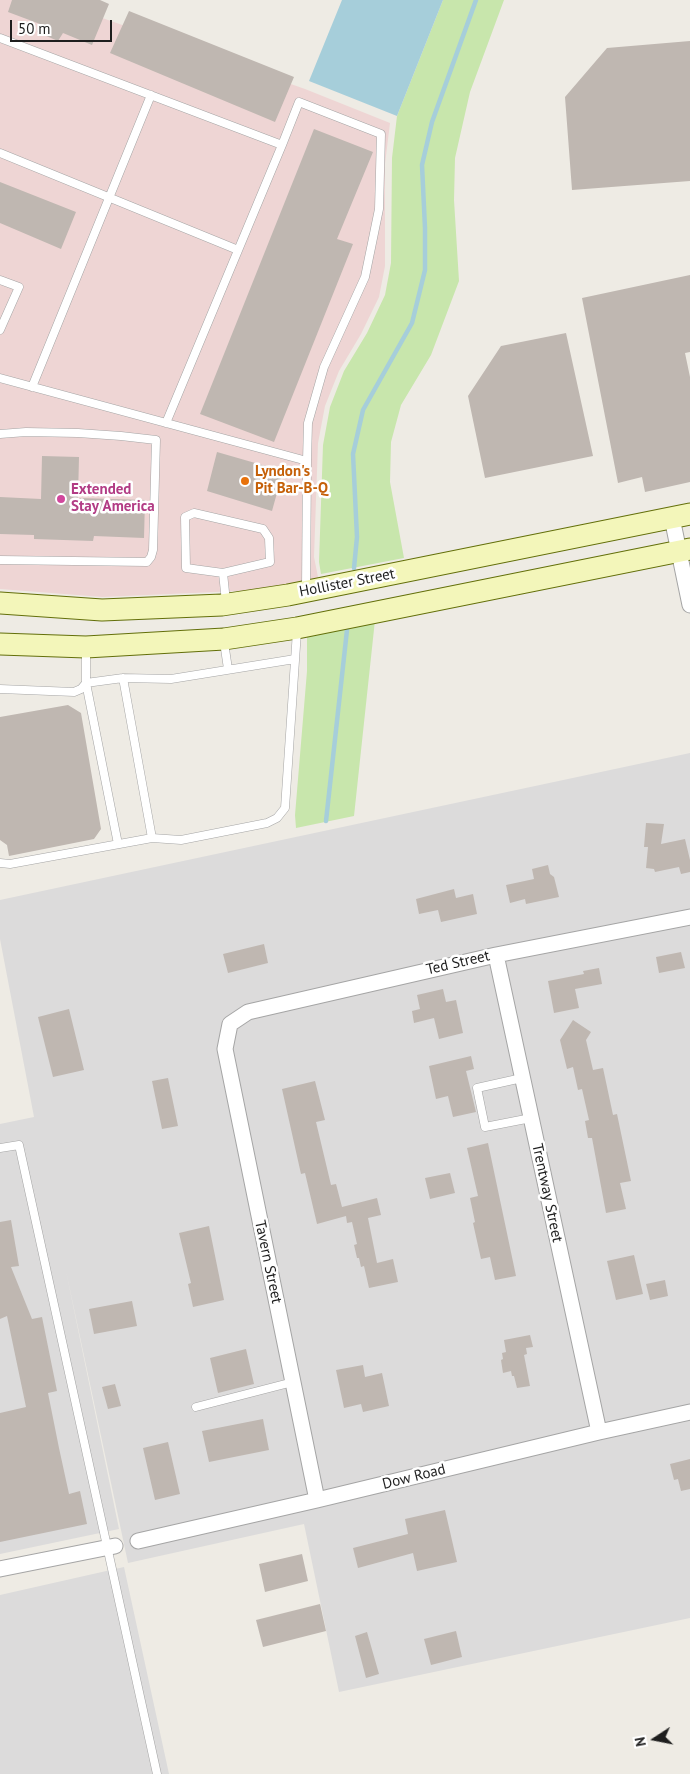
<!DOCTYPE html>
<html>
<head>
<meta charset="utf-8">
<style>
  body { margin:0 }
  #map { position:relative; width:690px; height:1774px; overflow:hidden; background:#eeebe4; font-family:"PT Sans",sans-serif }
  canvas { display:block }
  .north { position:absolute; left:630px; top:1714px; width:50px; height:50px; -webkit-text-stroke:4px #fff; paint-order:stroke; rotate:259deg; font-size:14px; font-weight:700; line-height:20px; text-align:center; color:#1e1e1e }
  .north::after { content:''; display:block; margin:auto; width:18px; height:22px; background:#1e1e1e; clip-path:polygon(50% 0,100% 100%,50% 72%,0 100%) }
  .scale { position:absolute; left:10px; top:20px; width:102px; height:22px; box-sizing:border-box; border:2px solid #1e1e1e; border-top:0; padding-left:6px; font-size:15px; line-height:18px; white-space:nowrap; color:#1e1e1e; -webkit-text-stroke:4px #fff; paint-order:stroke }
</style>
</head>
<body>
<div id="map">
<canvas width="690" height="1774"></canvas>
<div class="north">N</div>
<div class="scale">50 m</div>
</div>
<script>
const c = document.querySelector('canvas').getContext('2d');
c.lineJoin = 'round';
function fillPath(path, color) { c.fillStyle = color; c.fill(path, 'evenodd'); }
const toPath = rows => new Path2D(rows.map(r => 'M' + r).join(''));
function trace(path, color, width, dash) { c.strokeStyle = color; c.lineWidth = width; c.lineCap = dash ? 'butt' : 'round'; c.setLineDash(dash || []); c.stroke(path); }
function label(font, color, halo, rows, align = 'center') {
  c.font = font + ' "PT Sans",sans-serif'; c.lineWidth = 5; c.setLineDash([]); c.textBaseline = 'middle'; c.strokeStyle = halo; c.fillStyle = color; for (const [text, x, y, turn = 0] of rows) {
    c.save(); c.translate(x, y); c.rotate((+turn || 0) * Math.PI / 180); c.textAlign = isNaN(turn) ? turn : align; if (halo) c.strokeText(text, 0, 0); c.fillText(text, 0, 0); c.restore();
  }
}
fillPath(toPath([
  [690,753,690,1618,339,1692,304,1524,128,1563,66,1271,119,1529,0,1554,0,1124,34,1117,0,939,0,900],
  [124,1567,169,1774,0,1774,0,1595]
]), '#dcdbdb');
fillPath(toPath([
  [0,0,51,0,305,89,390,123,385,164,385,266,379,297,361,334,339,371,325,406,318,443,314,557,319,582,284,589,102,597,0,589]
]), '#eed5d4');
fillPath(toPath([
  [443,0,504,0,470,92,455,158,454,200,459,281,431,355,401,405,391,442,390,482,404,558,321,574,319,562,323,445,330,407,344,371,367,333,385,295,391,263,392,158,397,116],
  [375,620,354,816,296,828,295,815,307,671,307,634]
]), '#c8e6ac');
fillPath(toPath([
  [342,0,443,0,397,116,309,81]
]), '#a6ceda');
trace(toPath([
  [354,568,357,537,353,454,363,410,412,323,425,270,425,228,422,165,432,122,476,0],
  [326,821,347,630]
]), '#a6ceda', 4.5);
fillPath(toPath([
  [12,0,100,0,109,4,92,45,63,33,58,41,37,32,40,24,8,12],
  [129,11,294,77,275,122,110,53],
  [690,41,690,181,572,190,565,97,607,48],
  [314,129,373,152,337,239,353,244,274,442,200,414],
  [0,182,76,212,61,249,0,223],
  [690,275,690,352,685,353,690,377,690,482,645,492,642,477,618,483,582,298],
  [566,333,593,456,485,478,468,396,501,346],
  [217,452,283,471,272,511,207,491],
  [42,456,79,457,78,498,145,500,144,538,94,536,93,541,34,539,34,535,0,534,0,497,41,499],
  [68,705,81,713,101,829,94,839,9,856,7,845,0,840,0,717],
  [646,823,664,824,661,844,685,839,690,860,690,872,681,874,679,867,655,872,654,869,646,868,648,847,644,847],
  [548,865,550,874,554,877,559,897,526,904,525,899,510,903,506,885,534,879,532,869],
  [454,889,456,898,473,894,477,914,441,922,438,910,419,914,416,899],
  [264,944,268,963,228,973,223,954],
  [681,952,685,968,659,973,656,957],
  [599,968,602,984,575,989,579,1008,554,1013,548,981,584,974,583,971],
  [443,989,446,1002,456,1000,463,1033,439,1039,434,1018,414,1023,412,1011,420,1009,417,995],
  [69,1009,84,1070,53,1077,38,1017],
  [573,1020,591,1032,586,1040,593,1070,603,1068,613,1115,617,1114,631,1181,620,1183,626,1209,606,1213,592,1138,588,1138,585,1121,589,1120,582,1089,578,1090,573,1067,567,1069,560,1040],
  [471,1056,474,1069,466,1071,476,1112,453,1117,448,1096,436,1099,429,1066],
  [168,1078,178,1126,162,1129,152,1081],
  [315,1081,325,1120,316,1122,331,1185,336,1184,342,1207,377,1198,381,1215,368,1218,377,1263,393,1259,398,1282,369,1288,364,1266,361,1267,359,1258,357,1258,354,1245,357,1244,352,1222,347,1223,346,1216,317,1224,305,1173,301,1174,282,1089],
  [488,1143,516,1276,495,1280,490,1257,481,1259,473,1223,475,1222,470,1198,478,1196,467,1148],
  [450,1173,455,1193,430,1199,425,1178],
  [11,1220,19,1266,11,1267,32,1319,42,1317,57,1391,48,1393,59,1448,69,1494,80,1491,87,1524,0,1542,0,1413,26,1407,7,1316,0,1319,0,1222],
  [209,1226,224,1300,193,1307,188,1284,191,1283,179,1233],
  [634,1255,643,1294,616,1300,607,1261],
  [665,1280,668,1296,650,1300,646,1284],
  [132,1301,137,1326,94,1334,89,1309],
  [530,1335,533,1347,526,1348,527,1354,524,1355,530,1386,517,1388,514,1376,512,1376,511,1371,503,1373,501,1360,503,1359,502,1353,506,1352,504,1340],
  [246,1349,254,1384,218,1393,210,1358],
  [363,1365,365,1377,382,1373,389,1406,363,1412,361,1404,344,1408,336,1370],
  [115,1384,121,1406,108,1409,102,1387],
  [263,1419,269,1450,209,1462,202,1431],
  [168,1442,180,1494,155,1500,143,1448],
  [690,1459,690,1489,681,1491,678,1479,674,1480,670,1464],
  [445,1510,457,1562,417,1571,413,1553,358,1568,353,1548,408,1534,405,1519],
  [302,1554,308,1581,265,1592,259,1564],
  [320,1604,326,1631,263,1647,256,1620],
  [456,1631,462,1657,431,1665,424,1639],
  [367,1632,379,1674,366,1678,355,1636]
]), '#bfb7b1');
const service = toPath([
  [0,38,282,145,166,423],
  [282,145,299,102,381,134,379,209,365,277,324,367,308,423,307,461],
  [0,153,238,250],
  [0,280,19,287,0,330],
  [0,378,307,461,306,589],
  [32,387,151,95],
  [0,434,26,432,78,433,121,436,156,440,153,550,151,557,147,562,0,560],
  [223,573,270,562,269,538,263,529,194,513,185,517,186,568,223,573,226,602],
  [224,642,228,669],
  [86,647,86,683,118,844],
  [123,678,152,838],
  [0,689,74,692,81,689,86,683,123,678,171,679,295,659],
  [0,863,10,864,152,838,181,840,267,823,277,818,285,808,297,631],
  [522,1078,477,1088,485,1127,531,1118],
  [0,1148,19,1145,157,1774],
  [196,1407,293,1382]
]);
const minor = toPath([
  [672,518,690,605],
  [496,955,599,1432],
  [317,1500,225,1049,230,1024,248,1012,496,955,690,917],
  [138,1541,317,1500,599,1432,690,1412],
  [0,1569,115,1546]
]);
const secondary = toPath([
  [0,603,102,610,222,605,288,595,690,514],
  [0,644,86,647,224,639,297,628,690,549]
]);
trace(service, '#a5a5a5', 9);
trace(minor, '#a5a5a5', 17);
trace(secondary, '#636f0a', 23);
trace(service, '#fff', 8);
trace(minor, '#fff', 15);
trace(secondary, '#f3f6ba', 21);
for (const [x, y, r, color] of [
  [245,481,5,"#e8710a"],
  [61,499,5,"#d1479c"]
]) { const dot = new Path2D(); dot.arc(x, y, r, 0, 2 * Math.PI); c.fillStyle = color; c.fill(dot); trace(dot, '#fff', 2); }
label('bold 15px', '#c56008', '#fff', [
  ["Lyndon's",255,472],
  ["Pit Bar-B-Q",255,489]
], 'left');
label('bold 15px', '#b23c85', '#fff', [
  ["Extended",71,490],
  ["Stay America",71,507]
], 'left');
label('15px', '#1e1e1e', '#fff', [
  ["Hollister Street",347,583,-11],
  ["Ted Street",458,963,-13],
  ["Trentway Street",547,1193,78],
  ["Tavern Street",268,1262,78],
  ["Dow Road",414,1477,-14]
]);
</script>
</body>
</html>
